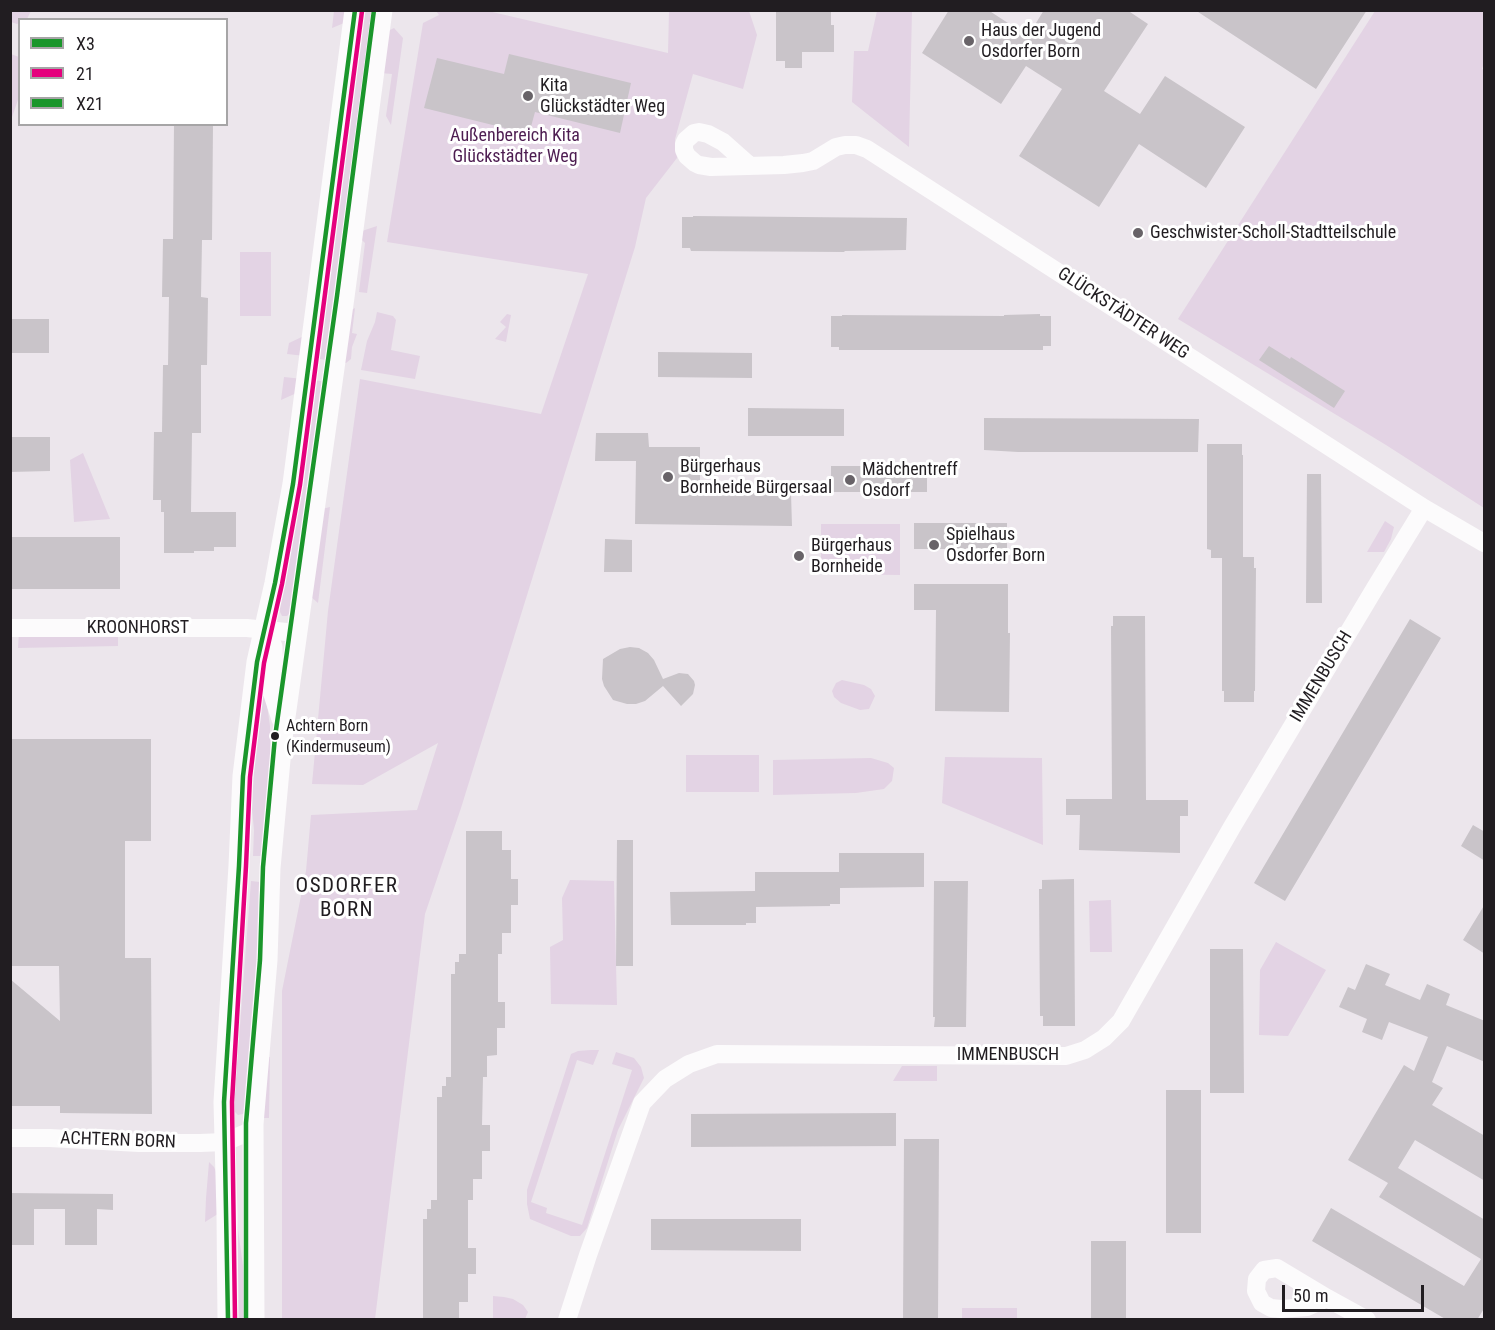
<!DOCTYPE html>
<html>
<head>
<meta charset="utf-8">
<style>
  body { margin:0 }
  #map { position:relative; width:1495px; height:1330px; overflow:hidden; background:#ece6ec; font-family:"Roboto Condensed",sans-serif }
  canvas { display:block }
  .frame { position:absolute; inset:0; border:12px solid #211d21; pointer-events:none }
  .legend { position:absolute; left:18px; top:18px; width:210px; height:108px; box-sizing:border-box; background:#fff; border:2px solid #a6a5a6; margin:0; padding:8px 10px; list-style:none; font-size:18px; color:#211d21 }
  .legend li { display:flex; align-items:center; gap:12px; height:30px }
  .legend b { width:30px; border:2px solid #a6a5a6 }
  .scale { position:absolute; left:1282px; top:1285px; width:142px; height:27px; box-sizing:border-box; border:3px solid #211d21; border-top:0; padding-left:8px; font-size:18px; line-height:21px; white-space:nowrap; color:#211d21; -webkit-text-stroke:4px #fff; paint-order:stroke }
</style>
</head>
<body>
<div id="map">
<canvas width="1495" height="1330"></canvas>
<div class="frame"></div>
<ul class="legend">
<li><b style="height:8px;background:#1a962b"></b>X3</li>
<li><b style="height:8px;background:#e5007d"></b>21</li>
<li><b style="height:8px;background:#1a962b"></b>X21</li>
</ul>
<div class="scale">50 m</div>
</div>
<script>
const c = document.querySelector('canvas').getContext('2d');
c.lineJoin = 'round';
function fillPath(path, color) { c.fillStyle = color; c.fill(path, 'evenodd'); }
const toPath = rows => new Path2D(rows.map(r => 'M' + r).join(''));
function trace(path, color, width, dash) { c.strokeStyle = color; c.lineWidth = width; c.lineCap = dash ? 'butt' : 'round'; c.setLineDash(dash || []); c.stroke(path); }
function label(font, color, halo, rows, align = 'center') {
  c.font = font + ' "Roboto Condensed",sans-serif'; c.lineWidth = 6; c.setLineDash([]); c.textBaseline = 'middle'; c.strokeStyle = halo; c.fillStyle = color; for (const [text, x, y, turn = 0] of rows) {
    c.save(); c.translate(x, y); c.rotate((+turn || 0) * Math.PI / 180); c.textAlign = isNaN(turn) ? turn : align; if (halo) c.strokeText(text, 0, 0); c.fillText(text, 0, 0); c.restore();
  }
}
fillPath(toPath([
  [10,11,11,10,31,11,27,19,20,20,19,23,17,24,11,22],
  [334,11,350,11,349,21,332,28],
  [362,11,376,11,331,361,315,358],
  [436,11,488,11,668,53,669,11,749,11,757,35,743,89,693,74,675,139,677,158,646,198,635,247,461,808,425,914,375,1319,282,1320,282,991,306,871,311,815,417,810,438,743,363,785,312,784,328,611,360,379,541,414,588,274,387,242,423,23,439,15],
  [877,11,912,11,909,147,852,102,854,51,868,51],
  [1375,11,1484,11,1484,63,1482,69,1484,70,1484,508,1386,445,1178,319],
  [394,28,403,38,391,125,386,116,392,74,380,73,386,32],
  [11,54,19,57,20,94,11,120],
  [377,226,367,293,359,292,365,243,358,236,359,232],
  [240,252,271,252,271,316,240,316],
  [355,308,352,333,357,334,352,347,351,359,346,363,342,362,348,312],
  [377,312,393,316,396,320,391,350,420,356,415,379,361,370,367,341,375,322],
  [507,314,511,315,506,342,495,339,506,327,500,322],
  [308,334,305,356,287,354,289,343],
  [284,377,303,379,301,391,281,400],
  [313,380,328,382,290,613,287,616,282,616,280,612,279,607],
  [83,453,110,519,74,522,70,460],
  [330,507,318,603,311,597,322,509],
  [1385,521,1394,527,1391,539,1384,552,1367,552],
  [821,524,900,524,900,575,821,574],
  [19,632,118,634,118,646,18,648],
  [842,680,864,685,871,689,875,696,869,709,860,710,841,703,834,697,832,691,836,683],
  [262,691,265,691,270,726,270,759,262,856,253,856,254,830,251,799],
  [686,755,759,755,759,792,686,792],
  [945,757,1042,758,1043,845,942,803],
  [871,758,888,763,894,768,892,781,884,789,856,793,773,795,773,760],
  [570,880,614,881,617,1005,551,1004,550,947,563,940,562,898],
  [251,881,260,882,260,960,247,1109,243,1114,238,1115,235,1112,234,1105],
  [1111,900,1112,952,1090,952,1089,901],
  [1276,942,1326,970,1288,1036,1259,1035,1260,970],
  [591,1050,599,1050,593,1065,577,1060,531,1202,547,1208,546,1213,582,1225,632,1070,612,1064,616,1052,634,1058,641,1067,644,1078,618,1130,587,1228,580,1236,571,1236,530,1219,527,1204,527,1190,571,1054,578,1051],
  [267,1057,270,1057,269,1118,261,1118],
  [902,1066,937,1066,937,1081,893,1081],
  [209,1162,214,1167,218,1176,221,1212,205,1222,206,1198],
  [237,1222,249,1310,249,1319,235,1319],
  [493,1296,504,1297,513,1299,523,1305,528,1312,525,1319,493,1319],
  [962,1308,1017,1308,1017,1319,962,1319]
]), '#e3d3e4');
fillPath(toPath([
  [776,10,831,10,831,25,834,25,834,52,802,52,802,68,785,68,785,61,776,61],
  [949,10,988,10,1028,36,1044,10,1127,10,1148,24,1104,91,1140,114,1165,76,1245,127,1206,188,1139,144,1099,207,1019,156,1062,89,1026,66,1001,104,922,53],
  [1195,10,1367,10,1316,89],
  [509,54,631,83,620,133,535,112,529,134,424,108,437,58,504,74],
  [174,124,213,124,212,240,202,240,201,297,208,298,207,365,201,365,201,433,192,433,191,512,236,512,236,547,214,547,214,551,194,551,194,553,164,553,164,512,161,512,161,500,153,500,154,432,162,432,163,365,168,365,169,297,162,297,163,239,173,239],
  [693,216,907,218,906,250,845,251,844,252,691,251,690,248,682,248,682,217,693,217],
  [1040,314,1040,316,1051,316,1051,346,1043,346,1043,350,839,350,839,347,831,347,831,316,842,316,842,315,1004,316,1004,315],
  [10,319,49,319,49,353,10,353],
  [1269,346,1290,359,1291,357,1345,391,1334,408,1259,360],
  [658,352,752,353,752,378,658,377],
  [748,408,844,409,844,436,748,436],
  [984,418,1199,419,1198,452,1018,452,984,450],
  [596,433,648,433,649,447,700,447,700,493,791,493,792,526,635,524,636,461,595,461],
  [10,437,50,437,50,471,10,472],
  [1207,444,1242,444,1242,455,1243,455,1243,557,1254,557,1254,568,1256,568,1255,691,1254,691,1254,702,1224,702,1224,691,1222,691,1222,558,1211,558,1211,550,1207,549],
  [831,466,927,466,927,492,831,492],
  [1307,474,1321,474,1322,603,1306,603],
  [914,523,1007,523,1007,549,914,549],
  [10,537,120,537,120,589,10,589],
  [605,539,632,540,632,572,604,572],
  [914,584,1008,584,1008,633,1010,633,1009,712,935,711,936,610,914,610],
  [1113,616,1145,616,1146,800,1188,800,1188,816,1180,816,1180,853,1079,850,1080,815,1066,815,1066,799,1112,799,1111,626,1113,626],
  [1410,619,1441,638,1285,901,1254,883],
  [630,647,639,648,648,653,654,660,663,679,679,673,688,674,694,681,695,685,693,694,681,706,663,686,645,701,636,704,627,704,613,700,604,686,602,679,603,659,620,649],
  [10,739,151,739,151,841,125,841,125,958,151,958,152,1114,60,1113,60,1106,10,1106,10,979,60,1021,59,966,10,966],
  [1473,825,1485,832,1485,861,1461,846],
  [466,831,502,831,502,850,511,850,511,879,518,879,518,905,511,905,511,933,502,933,502,954,498,954,498,1002,505,1002,505,1028,497,1028,497,1055,487,1056,487,1077,483,1077,482,1125,490,1125,490,1151,482,1151,482,1179,473,1179,473,1200,468,1200,468,1248,476,1248,476,1274,468,1274,468,1302,459,1302,459,1320,423,1320,423,1219,427,1219,427,1209,431,1209,431,1200,437,1200,437,1097,442,1097,442,1086,446,1086,446,1077,451,1077,451,974,455,974,455,962,459,962,459,954,466,954],
  [617,840,633,840,633,966,616,966],
  [839,853,924,853,924,887,840,888,840,904,830,904,830,906,756,907,756,923,746,923,746,925,671,925,670,892,755,891,755,872,839,872],
  [1074,879,1075,1026,1043,1026,1043,1016,1040,1016,1039,889,1042,889,1042,880],
  [934,881,968,881,966,1027,934,1027,935,1017,933,1017],
  [1485,904,1485,954,1463,940],
  [1210,949,1243,949,1244,1093,1210,1093],
  [1366,964,1390,974,1385,985,1420,1000,1427,984,1450,994,1446,1005,1485,1021,1485,1062,1447,1046,1432,1082,1443,1088,1432,1105,1485,1136,1485,1181,1415,1140,1398,1168,1485,1220,1485,1307,1477,1320,1447,1320,1312,1241,1331,1208,1464,1286,1481,1259,1379,1197,1388,1183,1348,1160,1404,1065,1414,1071,1428,1037,1389,1022,1382,1040,1362,1032,1367,1019,1339,1007,1348,987,1355,990],
  [1166,1090,1201,1090,1201,1233,1166,1233],
  [896,1113,896,1146,691,1147,691,1114],
  [904,1139,939,1139,938,1320,903,1320],
  [10,1193,113,1194,113,1210,97,1209,97,1245,65,1245,65,1209,34,1209,34,1245,10,1245],
  [651,1219,801,1219,801,1251,651,1250],
  [1091,1241,1126,1241,1126,1320,1091,1320]
]), '#c9c4c9');
trace(toPath([
  [750,166,723,142,708,134,699,132,694,133,686,140,684,144,684,150,687,156,695,163,699,165,711,167,784,165,803,163,813,161,836,147,845,145,856,145,867,149,1376,477,1424,508,1484,543],
  [10,628,247,628,296,633],
  [10,1138,50,1138,139,1143,200,1143,225,1142,253,1130],
  [1327,1298,1307,1307,1281,1309,1271,1308,1262,1303,1256,1291,1257,1279,1264,1270,1277,1268,1327,1298,1367,1320],
  [567,1320,588,1255,642,1103,665,1079,689,1064,717,1054,1066,1056,1085,1050,1104,1038,1121,1021,1232,827,1375,588,1424,508]
]), '#fcfbfc', 18);
trace(toPath([
  [266,633,272,647,273,691,282,719],
  [228,1320,227,1214,224,1102,239,866,243,776,257,662,275,583,293,484,355,10],
  [254,1320,253,1124,267,960,270,868,282,738,344,297,382,10]
]), '#fcfbfc', 21);
trace(toPath([
  [228,1320,224,1102,239,866,243,776,257,662,275,583,293,484,355,10]
]), '#1a962b', 4.5);
trace(toPath([
  [235,1320,232,1102,246,866,250,777,264,663,282,584,300,485,362,11]
]), '#e5007d', 4.5);
trace(toPath([
  [246,1320,246,1123,260,960,263,867,275,737,337,296,374,10]
]), '#1a962b', 4.5);
for (const [x, y, r, color] of [
  [969,41,6,"#686368"],
  [528,96,6,"#686368"],
  [1138,233,6,"#686368"],
  [668,477,6,"#686368"],
  [850,480,6,"#686368"],
  [934,545,6,"#686368"],
  [799,556,6,"#686368"],
  [275,736,5,"#211d21"]
]) { const dot = new Path2D(); dot.arc(x, y, r, 0, 2 * Math.PI); c.fillStyle = color; c.fill(dot); trace(dot, '#fff', 2); }
label('16px', '#211d21', '#fff', [
  ["Achtern Born",286,727],
  ["(Kindermuseum)",286,748]
], 'left');
label('18px', '#211d21', '#fff', [
  ["Haus der Jugend",981,31],
  ["Osdorfer Born",981,52],
  ["Kita",540,86],
  ["Glückstädter Weg",540,107],
  ["Geschwister-Scholl-Stadtteilschule",1150,233],
  ["Bürgerhaus",680,467],
  ["Bornheide Bürgersaal",680,488],
  ["Mädchentreff",862,470],
  ["Osdorf",862,491],
  ["Spielhaus",946,535],
  ["Osdorfer Born",946,556],
  ["Bürgerhaus",811,546],
  ["Bornheide",811,567]
], 'left');
label('18px', '#4d1d51', '#fff', [
  ["Außenbereich Kita",515,136],
  ["Glückstädter Weg",515,157]
]);
label('18px', '#211d21', '#fff', [
  ["GLÜCKSTÄDTER WEG",1123,314,33],
  ["KROONHORST",138,628],
  ["IMMENBUSCH",1322,677,-59],
  ["IMMENBUSCH",1008,1055],
  ["ACHTERN BORN",118,1141,2]
]);
c.letterSpacing = '1.5px';
label('21px', '#211d21', '#fff', [
  ["OSDORFER",347,887],
  ["BORN",347,911]
]);
c.letterSpacing = '0px';
</script>
</body>
</html>
